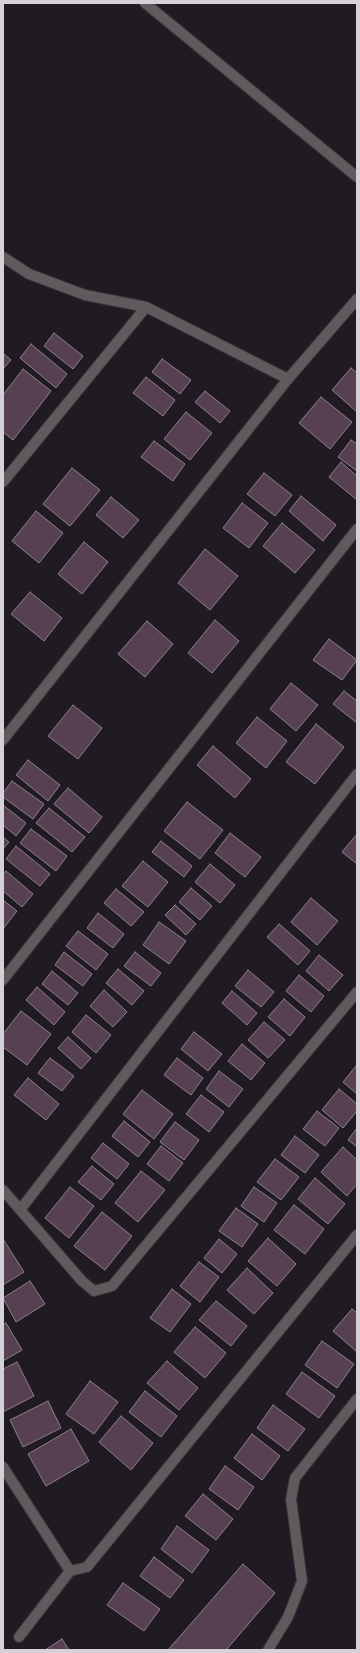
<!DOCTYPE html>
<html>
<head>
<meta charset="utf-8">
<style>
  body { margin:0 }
  #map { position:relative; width:360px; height:1653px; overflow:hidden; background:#201a23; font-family:Signika,sans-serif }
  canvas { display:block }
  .frame { position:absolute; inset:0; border:4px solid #d5d1d7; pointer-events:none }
</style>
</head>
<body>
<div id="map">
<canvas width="360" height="1653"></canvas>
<div class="frame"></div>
</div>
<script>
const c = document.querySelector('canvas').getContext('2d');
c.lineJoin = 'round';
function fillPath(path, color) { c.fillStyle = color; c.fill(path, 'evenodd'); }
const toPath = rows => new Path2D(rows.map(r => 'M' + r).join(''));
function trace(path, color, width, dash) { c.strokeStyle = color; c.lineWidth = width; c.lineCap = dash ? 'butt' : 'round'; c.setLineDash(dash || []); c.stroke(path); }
const building = toPath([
  [54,333,83,356,73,369,44,346,54,333],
  [31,344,67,374,56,388,20,358,31,344],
  [3,353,11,360,3,369,3,353],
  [162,359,191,380,180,394,152,372,162,359],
  [351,368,357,373,357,412,332,390,351,368],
  [23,369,51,391,13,440,3,432,3,395,23,369],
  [146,377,175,400,163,416,133,393,146,377],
  [205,391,230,411,220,423,195,402,205,391],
  [321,397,352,422,330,449,299,423,321,397],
  [186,412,212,433,190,460,164,439,186,412],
  [351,440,357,444,357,471,338,457,351,440],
  [154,441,185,464,173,481,141,457,154,441],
  [341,462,357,476,357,500,329,477,341,462],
  [72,468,100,490,70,526,43,504,72,468],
  [264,473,292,495,275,516,247,494,264,473],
  [301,496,336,525,323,541,289,511,301,496],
  [111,497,139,520,123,538,96,515,111,497],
  [242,503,268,523,249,548,223,528,242,503],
  [36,511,63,533,39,563,12,541,36,511],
  [282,523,315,550,295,573,263,546,282,523],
  [84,542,108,562,82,594,58,574,84,542],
  [205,549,238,576,210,610,178,583,205,549],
  [30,592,62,618,44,641,11,614,30,592],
  [215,620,239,641,212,673,188,653,215,620],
  [147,621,173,644,145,677,118,654,147,621],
  [329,639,357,660,342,680,313,660,329,639],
  [291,683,318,705,296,731,270,709,291,683],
  [344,691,357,701,357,723,333,704,344,691],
  [73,705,102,728,78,759,48,736,73,705],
  [257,717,287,741,266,768,236,743,257,717],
  [316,724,344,747,315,784,286,762,316,724],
  [213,746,251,779,235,798,197,765,213,746],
  [28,760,60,785,48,801,16,775,28,760],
  [12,781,44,804,33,819,3,797,3,793,12,781],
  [68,788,102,817,89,833,54,804,68,788],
  [187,802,223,830,200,859,164,831,187,802],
  [3,805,26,823,16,836,3,825,3,805],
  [49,808,85,837,72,852,36,823,49,808],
  [31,829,67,856,56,871,20,843,31,829],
  [230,833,261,857,245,877,215,853,230,833],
  [357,834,357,864,342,852,357,834],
  [3,837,9,842,3,849,3,837],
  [161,841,192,866,184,877,152,852,161,841],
  [16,846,50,874,40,886,6,859,16,846],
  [143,861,168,882,148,907,122,886,143,861],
  [210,864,235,885,220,903,195,882,210,864],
  [6,871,33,894,22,907,3,891,3,875,6,871],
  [191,888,212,906,200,920,179,902,191,888],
  [116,889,144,912,131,926,104,903,116,889],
  [311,898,338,921,317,945,291,922,311,898],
  [3,900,17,911,3,929,3,900],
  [175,905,196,924,186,935,165,915,175,905],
  [98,913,124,934,113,948,87,928,98,913],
  [159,922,186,941,169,964,143,945,159,922],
  [279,924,310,951,298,965,267,937,279,924],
  [78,931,108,954,96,970,66,946,78,931],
  [64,952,92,974,83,986,55,965,64,952],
  [135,952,161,973,151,986,124,966,135,952],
  [319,955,343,975,329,991,306,971,319,955],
  [118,969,144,991,132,1005,106,983,118,969],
  [248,970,274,992,261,1007,235,986,248,970],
  [52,971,78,993,68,1005,42,984,52,971],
  [299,975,324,996,311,1012,286,991,299,975],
  [37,987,65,1012,54,1025,26,1000,37,987],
  [104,990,127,1012,113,1027,90,1006,104,990],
  [232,991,257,1013,247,1025,222,1003,232,991],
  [284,999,305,1017,290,1036,268,1017,284,999],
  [21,1011,51,1034,27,1065,3,1047,3,1034,21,1011],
  [86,1015,111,1035,96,1053,72,1032,86,1015],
  [264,1022,285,1040,268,1058,248,1040,264,1022],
  [194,1032,222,1054,208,1071,181,1049,194,1032],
  [68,1037,91,1058,81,1069,58,1048,68,1037],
  [242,1044,265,1063,251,1080,228,1061,242,1044],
  [50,1058,74,1076,62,1091,38,1073,50,1058],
  [177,1058,203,1078,191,1095,164,1075,177,1058],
  [356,1066,357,1067,357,1094,343,1082,356,1066],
  [219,1071,243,1089,229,1107,206,1089,219,1071],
  [28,1078,59,1104,46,1120,14,1095,28,1078],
  [339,1089,357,1104,357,1111,343,1128,322,1110,339,1089],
  [142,1090,173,1114,154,1139,123,1114,142,1090],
  [201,1095,224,1112,209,1132,186,1114,201,1095],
  [317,1111,339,1128,325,1146,303,1129,317,1111],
  [124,1121,150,1142,138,1157,112,1136,124,1121],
  [175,1122,199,1140,184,1160,160,1142,175,1122],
  [357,1128,357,1147,348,1140,357,1128],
  [295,1136,319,1155,305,1173,281,1155,295,1136],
  [103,1143,129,1164,117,1179,91,1158,103,1143],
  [161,1146,183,1163,169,1181,147,1164,161,1146],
  [343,1147,357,1160,357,1184,347,1196,321,1172,343,1147],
  [275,1159,299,1177,281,1200,257,1182,275,1159],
  [92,1166,114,1184,101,1200,78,1182,92,1166],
  [141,1171,165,1190,138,1222,115,1203,141,1171],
  [315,1178,345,1204,328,1224,298,1199,315,1178],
  [70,1187,94,1206,69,1238,45,1218,70,1187],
  [254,1187,277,1203,264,1222,241,1206,254,1187],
  [294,1205,324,1229,305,1254,274,1230,294,1205],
  [236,1208,258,1224,242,1247,219,1231,236,1208],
  [102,1212,132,1236,105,1270,74,1246,102,1212],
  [268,1238,296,1264,277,1286,248,1261,268,1238],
  [3,1239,24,1272,3,1285,3,1239],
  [219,1239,237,1254,222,1273,204,1258,219,1239],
  [199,1262,219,1277,200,1302,180,1286,199,1262],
  [247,1268,273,1293,254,1314,227,1290,247,1268],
  [30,1281,45,1304,16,1322,3,1298,30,1281],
  [172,1289,191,1304,170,1332,150,1318,172,1289],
  [216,1301,247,1326,231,1346,199,1320,216,1301],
  [352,1309,357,1313,357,1352,333,1331,352,1309],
  [6,1323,22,1350,3,1361,3,1325,6,1323],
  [195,1327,226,1353,205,1378,174,1352,195,1327],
  [322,1341,354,1364,337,1388,305,1365,322,1341],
  [167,1361,198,1388,179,1410,147,1383,167,1361],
  [17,1362,34,1396,3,1412,3,1369,17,1362],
  [302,1372,335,1396,319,1418,286,1394,302,1372],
  [90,1381,118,1402,94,1434,66,1414,90,1381],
  [145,1391,177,1416,161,1437,129,1412,145,1391],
  [48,1401,61,1428,23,1447,10,1420,48,1401],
  [273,1405,305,1429,288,1451,257,1428,273,1405],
  [121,1416,153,1443,131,1470,99,1442,121,1416],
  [71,1429,89,1461,46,1486,28,1454,71,1429],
  [252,1434,280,1456,262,1480,234,1458,252,1434],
  [225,1466,254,1487,238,1510,209,1489,225,1466],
  [203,1494,233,1519,216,1540,185,1516,203,1494],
  [177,1526,209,1550,192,1573,161,1549,177,1526],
  [154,1557,184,1580,170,1598,140,1576,154,1557],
  [243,1564,275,1593,226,1650,168,1650,243,1564],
  [123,1583,160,1609,144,1631,107,1605,123,1583],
  [62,1639,69,1650,45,1650,62,1639]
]);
fillPath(building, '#584053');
trace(building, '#8c8189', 1);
const street = toPath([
  [145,3,357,177],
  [3,257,29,274,85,295,146,307,288,379,357,299],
  [3,482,146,307],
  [3,740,288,379],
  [3,980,357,529],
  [3,1190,82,1281,94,1291,112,1286,357,992],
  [20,1210,357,774],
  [3,1467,70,1571],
  [19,1637,70,1571,87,1567,357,1235],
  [268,1650,288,1617,302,1581,291,1499,295,1478,357,1399]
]);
trace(street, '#39343c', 12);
trace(street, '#615a5c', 10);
</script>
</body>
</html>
